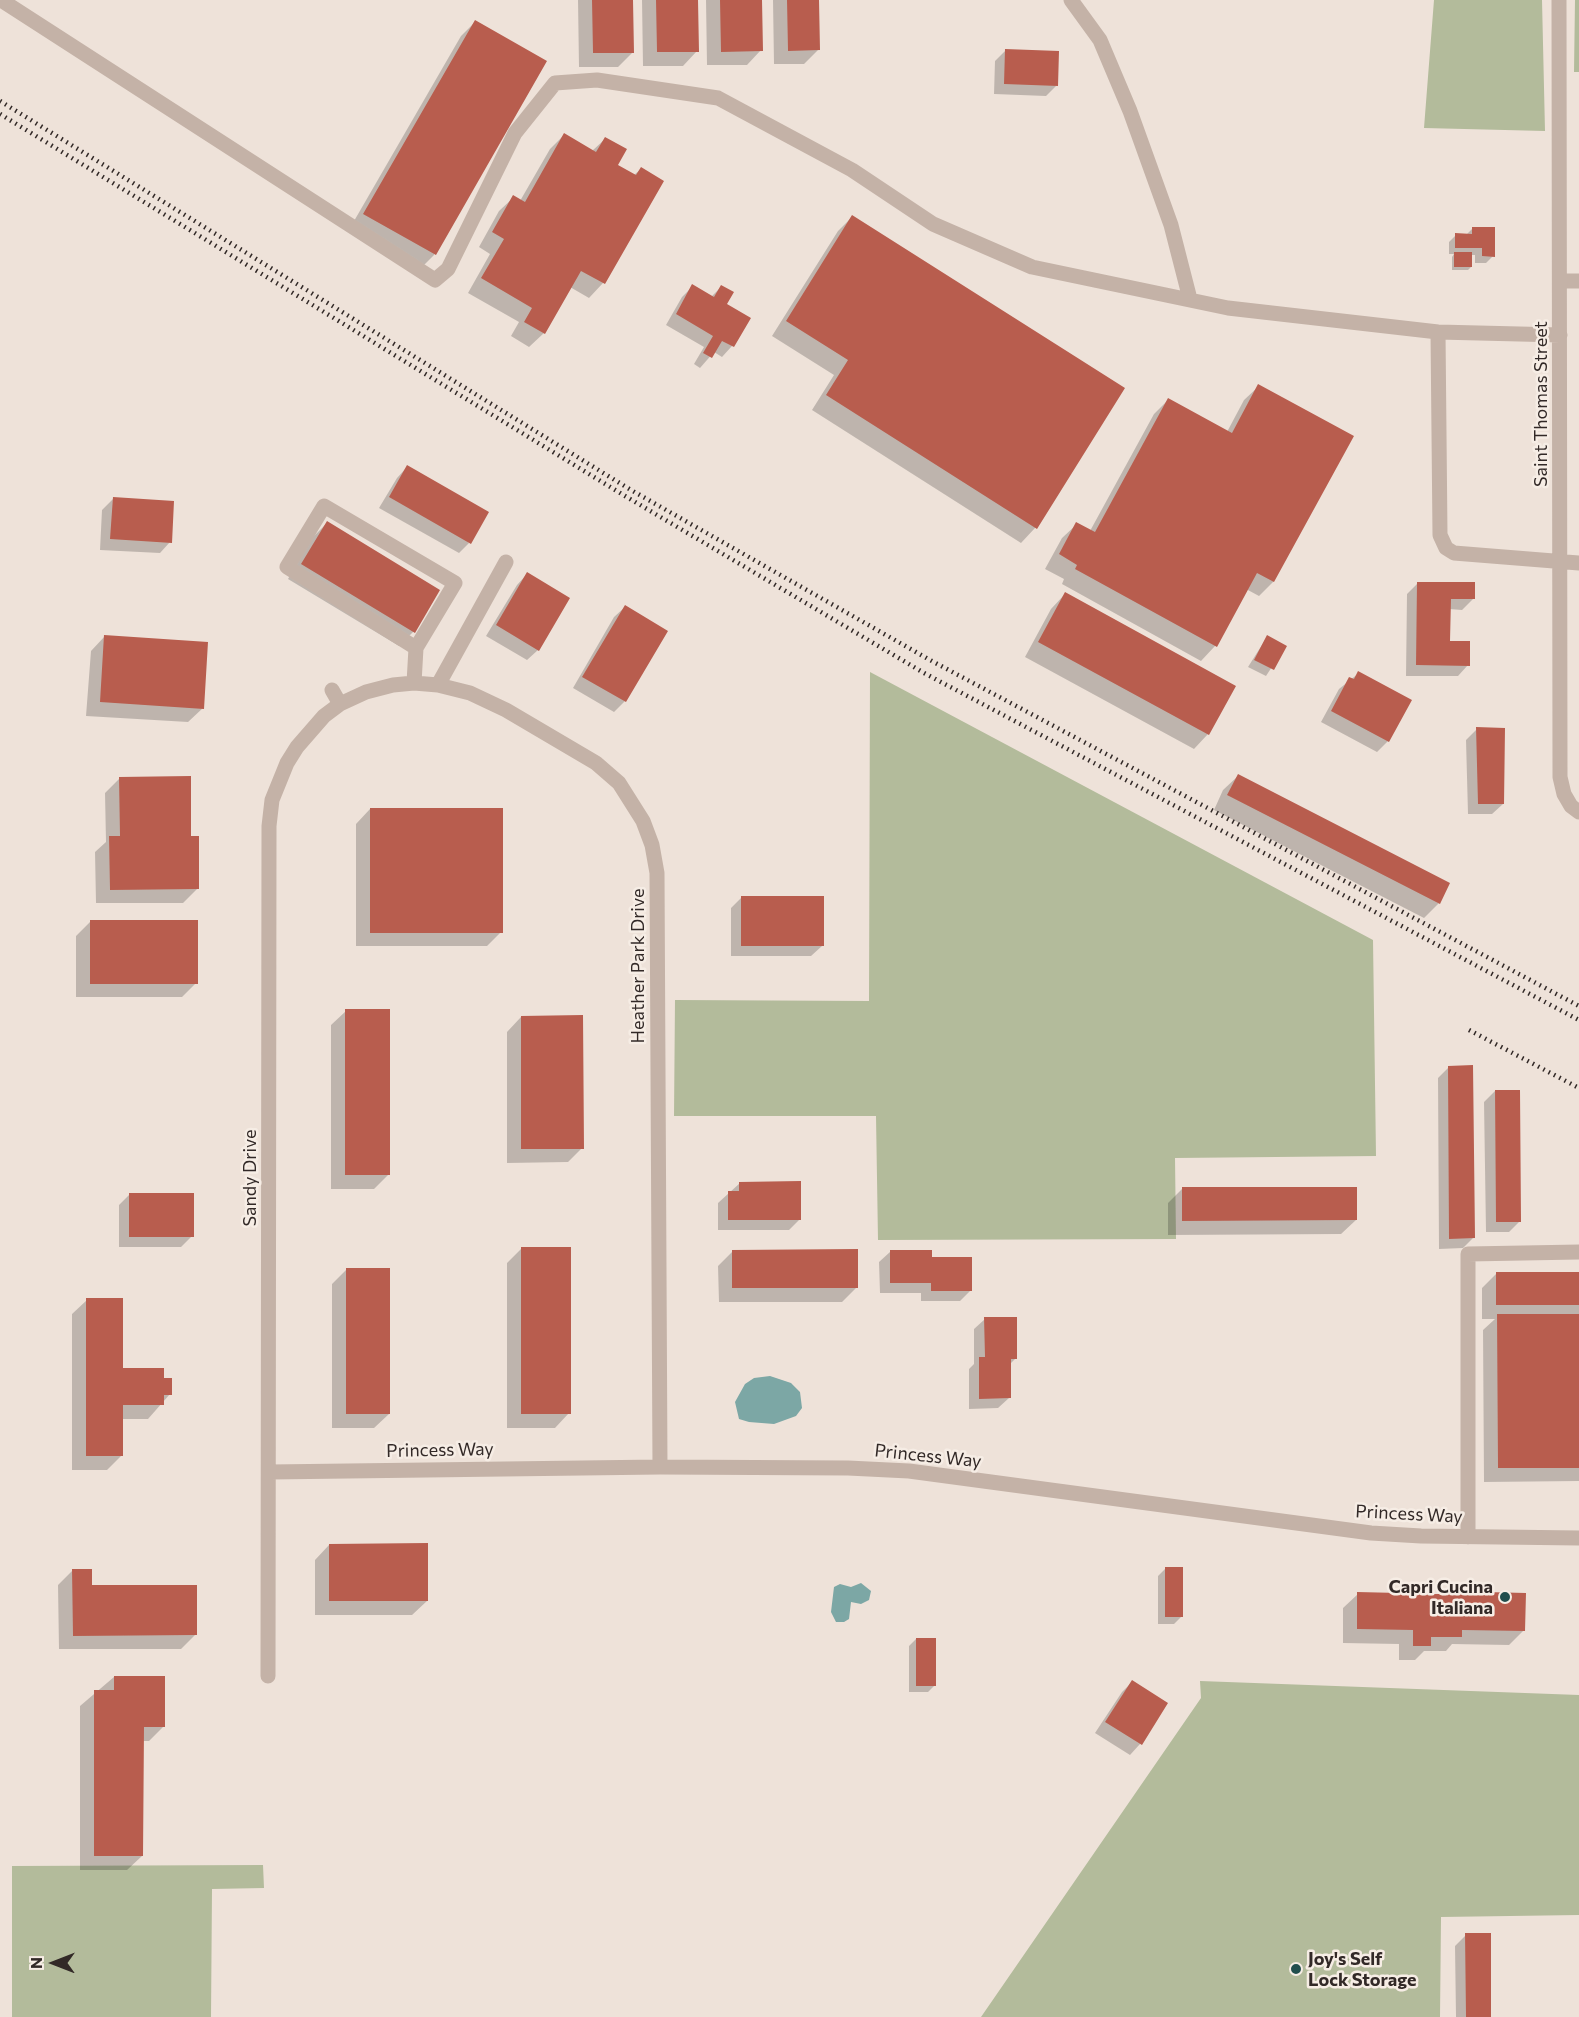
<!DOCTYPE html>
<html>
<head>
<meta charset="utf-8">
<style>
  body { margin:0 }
  #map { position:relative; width:1579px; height:2017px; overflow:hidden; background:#eee2d9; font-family:Commissioner,sans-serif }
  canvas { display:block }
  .north { position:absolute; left:24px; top:1933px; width:60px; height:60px; -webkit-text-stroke:4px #f6ede5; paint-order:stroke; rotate:270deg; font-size:16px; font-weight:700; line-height:24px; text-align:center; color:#322927 }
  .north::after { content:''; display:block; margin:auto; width:21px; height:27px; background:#322927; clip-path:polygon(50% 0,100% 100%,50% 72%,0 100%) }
</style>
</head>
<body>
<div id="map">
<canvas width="1579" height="2017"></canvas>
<div class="north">N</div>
</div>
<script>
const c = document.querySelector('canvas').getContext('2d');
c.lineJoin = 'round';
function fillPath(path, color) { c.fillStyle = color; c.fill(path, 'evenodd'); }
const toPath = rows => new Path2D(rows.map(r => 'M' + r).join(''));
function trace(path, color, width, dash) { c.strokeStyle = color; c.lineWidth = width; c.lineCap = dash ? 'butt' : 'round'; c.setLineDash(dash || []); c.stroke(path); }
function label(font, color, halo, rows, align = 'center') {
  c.font = font + ' Commissioner,sans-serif'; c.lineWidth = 5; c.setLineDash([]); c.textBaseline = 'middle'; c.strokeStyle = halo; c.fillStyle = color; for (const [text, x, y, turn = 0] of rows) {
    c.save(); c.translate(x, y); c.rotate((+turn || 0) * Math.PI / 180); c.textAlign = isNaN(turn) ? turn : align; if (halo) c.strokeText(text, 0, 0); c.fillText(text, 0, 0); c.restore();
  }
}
fillPath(toPath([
  [1434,0,1542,0,1545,131,1424,128],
  [1575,0,1579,0,1579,72,1574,72],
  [870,672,1373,940,1376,1156,1175,1158,1176,1239,878,1240,876,1116,674,1116,675,1000,869,1001],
  [1200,1681,1579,1695,1579,1915,1441,1917,1440,2017,981,2017,1201,1698],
  [263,1865,264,1888,212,1889,211,2017,12,2017,12,1866]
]), '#b3bb9b');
fillPath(toPath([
  [770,1376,791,1383,800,1392,802,1408,796,1416,774,1424,749,1422,739,1419,735,1402,745,1384,754,1378],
  [861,1583,871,1591,869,1600,861,1604,851,1602,849,1619,844,1622,836,1622,831,1612,834,1587,840,1584,851,1587]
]), '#7ca7a5');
fillPath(toPath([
  [578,0,632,0,633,52,618,67,579,67],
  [642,0,696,0,697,51,683,66,643,66],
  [706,0,761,0,761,50,747,65,707,65],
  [773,0,817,0,818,50,804,64,774,64],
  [476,21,545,62,434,255,420,269,350,228,461,36],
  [1006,50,1056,86,1046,96,994,94,995,61],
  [564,135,592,151,605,139,616,165,634,175,641,169,662,181,603,283,589,298,570,287,544,333,529,347,511,336,519,322,468,293,490,254,479,247,499,211,514,197,520,201,550,149],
  [852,217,1123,389,1035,528,1021,543,812,410,834,375,772,336,838,231],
  [1473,228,1493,256,1486,263,1475,263,1475,255,1471,255,1471,267,1468,270,1452,270,1452,257,1454,254,1449,254,1449,242,1456,235,1466,235],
  [693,286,711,297,721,287,725,305,749,318,732,346,722,357,714,352,700,368,694,364,704,347,666,325,682,297],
  [1259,386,1352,436,1273,582,1259,596,1246,589,1215,646,1201,661,1062,584,1064,579,1045,569,1062,538,1077,524,1090,531,1154,414,1168,400,1227,432,1244,400],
  [407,467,469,543,459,553,379,508,397,478],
  [113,499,170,542,160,553,100,550,102,510],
  [327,523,438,590,413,632,399,646,288,579,312,538],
  [527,574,538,650,527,660,486,636,517,585],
  [1417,584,1473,599,1462,610,1449,609,1449,643,1468,665,1458,676,1406,676,1407,594],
  [1065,594,1208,734,1194,749,1025,657,1051,609],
  [625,607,666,631,625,701,614,712,573,688,614,617],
  [105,636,203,708,188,722,86,716,91,651],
  [1267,637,1285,647,1266,676,1248,667],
  [1359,673,1388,741,1377,752,1321,722,1339,689],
  [1477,729,1503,804,1492,814,1468,814,1466,740],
  [1238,776,1439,903,1424,918,1214,810,1223,790],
  [120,778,198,888,183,903,96,903,95,852,106,842,105,793],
  [370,809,501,932,487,946,356,946,356,824],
  [742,897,822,946,811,956,731,956,731,908],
  [90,922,196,983,182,997,76,997,76,936],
  [346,1011,389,1174,374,1189,331,1189,331,1025],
  [521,1017,582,1148,568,1162,507,1163,507,1032],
  [1449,1067,1473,1238,1463,1248,1439,1249,1438,1078],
  [1495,1091,1520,1221,1509,1232,1486,1232,1484,1102],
  [740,1183,800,1219,789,1230,718,1230,718,1203],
  [1182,1189,1356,1220,1341,1234,1168,1235,1168,1203],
  [130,1194,192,1236,181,1247,119,1247,119,1205],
  [521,1249,569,1413,555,1428,507,1428,507,1263],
  [733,1251,856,1288,842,1302,719,1302,718,1266],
  [890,1252,971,1290,960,1301,921,1301,921,1293,880,1293,879,1262],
  [346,1270,389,1414,374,1428,332,1428,332,1284],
  [1497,1273,1579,1273,1579,1481,1484,1482,1483,1330,1495,1319,1482,1319,1482,1288],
  [87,1300,121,1370,163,1380,170,1394,148,1419,121,1419,121,1456,107,1470,72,1470,72,1314],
  [985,1319,1016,1358,1009,1365,1009,1398,998,1408,969,1409,969,1369,974,1364,974,1329],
  [329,1545,427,1601,412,1615,315,1615,315,1560],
  [1165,1569,1181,1617,1174,1624,1158,1624,1158,1576],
  [73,1570,90,1587,196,1634,181,1649,59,1649,58,1585],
  [1456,1584,1483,1594,1524,1630,1509,1645,1452,1644,1446,1651,1424,1651,1415,1660,1399,1660,1399,1644,1343,1643,1343,1608,1358,1594,1395,1594,1400,1589,1427,1595,1445,1595],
  [916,1639,935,1685,928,1692,909,1692,909,1646],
  [114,1677,163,1727,149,1741,142,1741,142,1856,127,1870,80,1870,80,1706],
  [1132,1682,1166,1703,1140,1744,1130,1755,1095,1733,1122,1692],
  [1466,1935,1488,2017,1456,2017,1455,1946]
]), '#0003');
fillPath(toPath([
  [592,0,633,0,634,53,593,53],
  [656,0,698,0,699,52,657,52],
  [720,0,762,0,763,51,721,52],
  [787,0,819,0,820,50,788,51],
  [475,20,547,61,436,255,363,214],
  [1005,49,1059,51,1058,86,1004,84],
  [564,133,596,152,605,137,627,149,618,165,636,175,641,167,664,181,605,284,581,271,545,334,524,322,532,308,481,278,504,239,492,232,513,195,525,202],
  [852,215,1125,388,1037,529,826,395,848,360,786,321],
  [1472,227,1495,227,1495,257,1482,256,1482,248,1455,248,1455,233,1472,234],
  [1454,252,1472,252,1472,267,1454,267],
  [692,284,714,297,721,285,734,292,727,304,751,318,734,347,722,341,712,358,703,353,713,336,676,314],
  [1258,384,1354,436,1274,582,1257,573,1217,647,1075,569,1077,565,1059,554,1076,522,1095,532,1168,398,1232,433],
  [407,465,489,512,471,544,389,497],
  [113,497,174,501,172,543,110,539],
  [327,521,440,590,415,633,301,564],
  [527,572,570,598,539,651,496,625],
  [1417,582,1475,582,1475,599,1451,599,1450,641,1470,641,1470,666,1416,665],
  [1065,592,1236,686,1209,735,1038,642],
  [625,605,668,631,626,702,582,677],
  [104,635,208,642,204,709,100,702],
  [1267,635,1287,646,1274,670,1254,660],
  [1358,671,1412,700,1389,742,1331,711,1349,677,1354,679],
  [1476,727,1505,728,1504,804,1478,804],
  [1238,774,1450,883,1440,904,1227,795],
  [191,776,191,836,199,836,199,889,110,890,109,836,120,836,119,777],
  [370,808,503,808,503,933,370,933],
  [741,896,824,896,824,946,741,946],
  [90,920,198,920,198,984,90,984],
  [345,1009,390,1009,390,1175,345,1175],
  [583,1015,584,1149,521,1149,521,1016],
  [1473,1065,1475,1238,1449,1239,1448,1066],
  [1495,1090,1520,1090,1521,1222,1496,1222],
  [801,1181,801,1220,728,1220,728,1191,739,1191,739,1182],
  [1182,1187,1357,1187,1357,1220,1182,1221],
  [129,1193,194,1193,194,1237,129,1237],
  [521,1247,571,1247,571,1414,521,1414],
  [858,1249,858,1288,732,1288,732,1250],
  [890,1250,932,1250,932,1257,972,1257,972,1291,931,1291,931,1283,890,1283],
  [346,1268,390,1268,390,1414,346,1414],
  [1496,1272,1579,1272,1579,1305,1496,1305],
  [86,1298,123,1298,123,1368,164,1368,164,1378,172,1378,172,1395,164,1395,164,1405,123,1405,123,1456,86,1456],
  [1497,1314,1579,1314,1579,1468,1498,1468],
  [984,1317,1017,1317,1017,1359,1011,1359,1011,1398,979,1399,979,1357,985,1357],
  [428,1543,428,1601,329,1601,329,1544],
  [1165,1567,1183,1567,1183,1617,1165,1617],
  [72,1569,92,1569,92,1585,197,1585,197,1635,73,1636],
  [1456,1583,1485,1583,1485,1592,1526,1593,1525,1631,1462,1630,1462,1637,1431,1637,1431,1646,1413,1646,1413,1630,1357,1629,1357,1592,1399,1593,1399,1588,1428,1588,1428,1594,1455,1594],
  [916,1638,936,1638,936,1686,916,1686],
  [114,1676,165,1676,165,1727,144,1727,143,1856,94,1856,94,1690,114,1690],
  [1132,1680,1168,1703,1142,1745,1105,1722],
  [1465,1933,1491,1933,1491,2017,1466,2017]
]), '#b85d4e');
trace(toPath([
  [1,0,435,280,448,269,515,133,555,83,597,80,718,98,852,170,933,224,1032,267,1228,308,1438,332,1560,335],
  [1071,0,1100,40,1130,111,1171,225,1190,299],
  [1559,0,1560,777,1564,794,1571,806,1579,812],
  [1560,281,1579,281],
  [1438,332,1440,535,1446,548,1454,553,1579,563],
  [414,683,416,648,287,567,324,506,455,583,416,648],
  [438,685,506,562],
  [332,690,340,704],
  [270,1472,660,1467,848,1468,909,1471,1371,1533,1421,1536,1579,1538],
  [1468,1537,1468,1254,1579,1252],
  [268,1676,269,826,272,800,287,763,297,747,324,716,340,704,366,692,393,685,414,683,438,685,470,693,506,710,596,763,619,783,643,821,652,845,657,873,660,1467]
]), '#c4b2a7', 15);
trace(toPath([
  [0,101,631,490,930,660,1579,1006],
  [0,114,625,496,924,673,1579,1020],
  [1469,1030,1579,1088]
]), '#322927', 4.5, [1.5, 4.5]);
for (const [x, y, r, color] of [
  [1505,1597,6,"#214e4d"],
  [1296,1969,6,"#214e4d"]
]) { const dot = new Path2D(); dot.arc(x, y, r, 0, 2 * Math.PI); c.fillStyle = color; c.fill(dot); trace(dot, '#f6ede5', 2); }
label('18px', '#322927', '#f6ede5', [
  ["Saint Thomas Street",1541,404,-90],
  ["Heather Park Drive",638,966,-90],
  ["Sandy Drive",250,1178,-90],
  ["Princess Way",440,1450,-1],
  ["Princess Way",928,1456,6],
  ["Princess Way",1409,1514,3]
]);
label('bold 18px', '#322927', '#f6ede5', [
  ["Capri Cucina",1493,1587],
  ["Italiana",1493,1608],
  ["Joy's Self",1308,1959,"left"],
  ["Lock Storage",1308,1980,"left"]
], 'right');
</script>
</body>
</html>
